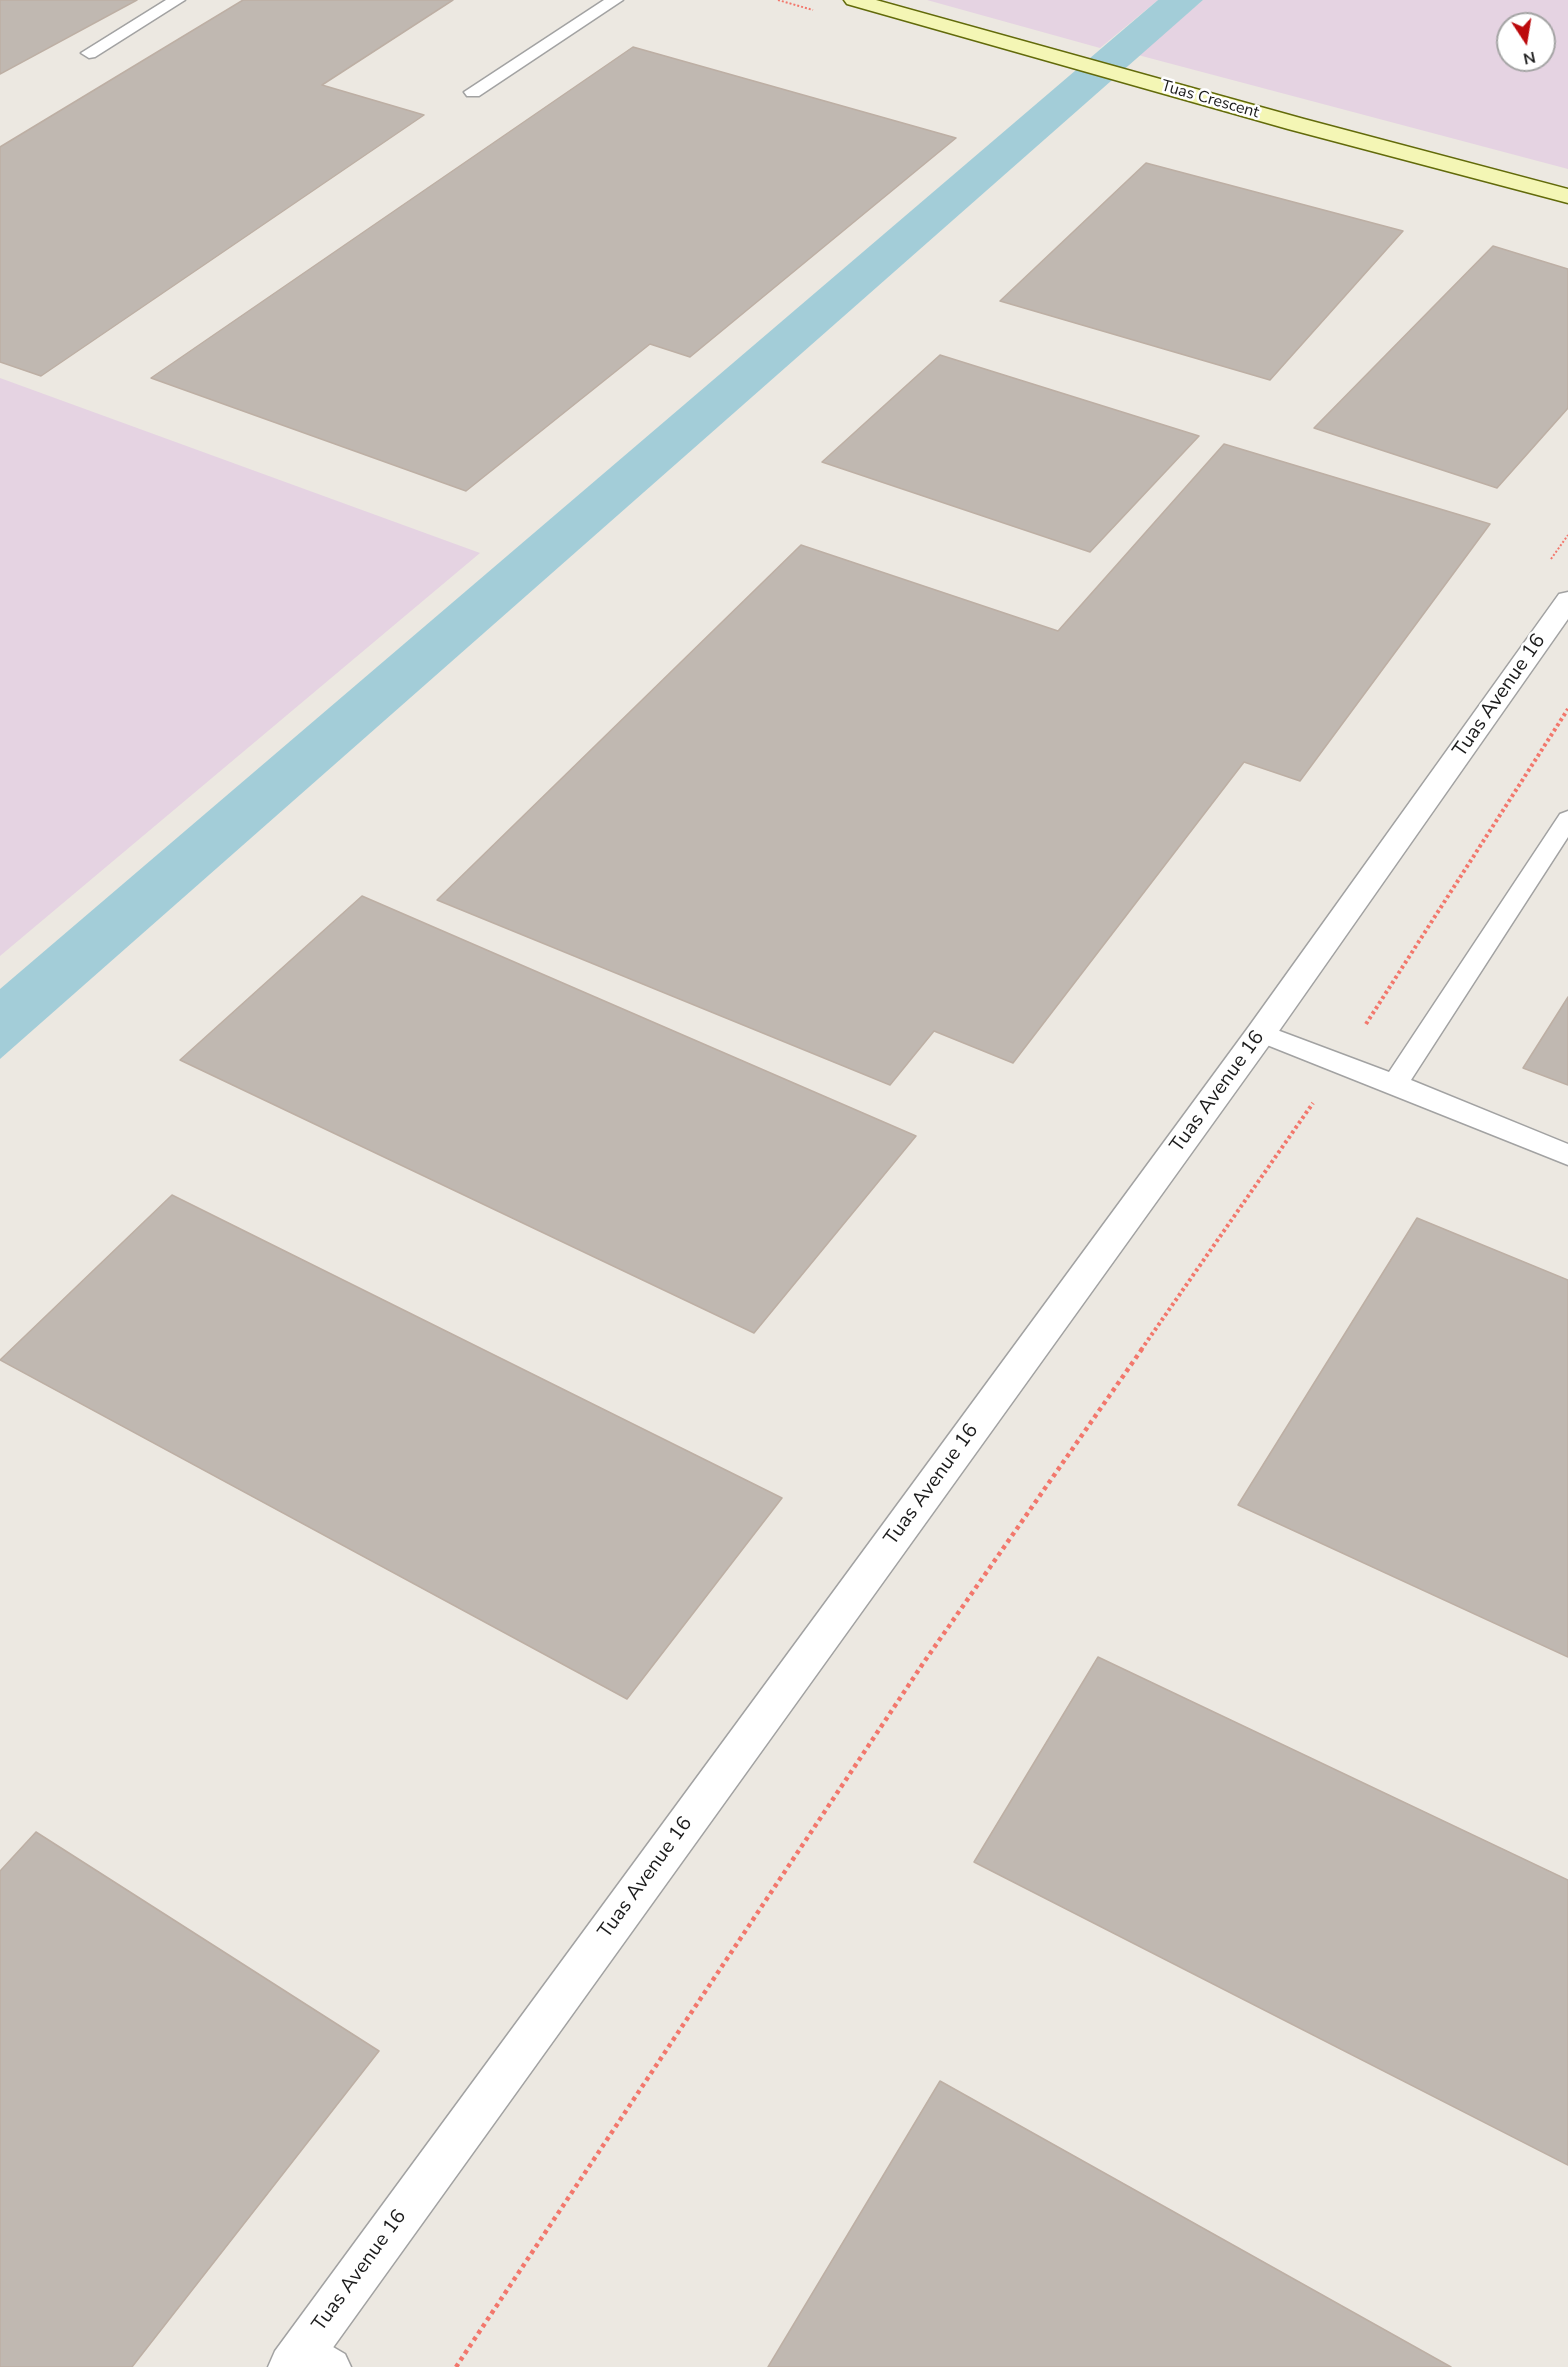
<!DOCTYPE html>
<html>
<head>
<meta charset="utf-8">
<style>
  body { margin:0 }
  #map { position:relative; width:1568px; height:2367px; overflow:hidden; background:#ece8e1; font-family:"Nunito Sans",sans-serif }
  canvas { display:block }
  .north { position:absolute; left:1496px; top:12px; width:60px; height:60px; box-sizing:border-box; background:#fff; border:2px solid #a4a4a4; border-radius:50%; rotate:168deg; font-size:16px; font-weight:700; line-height:24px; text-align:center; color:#1b1b1b }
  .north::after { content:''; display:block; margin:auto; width:21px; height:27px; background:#bc0a0d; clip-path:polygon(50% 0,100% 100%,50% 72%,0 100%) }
</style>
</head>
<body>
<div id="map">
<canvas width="1568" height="2367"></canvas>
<div class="north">N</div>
</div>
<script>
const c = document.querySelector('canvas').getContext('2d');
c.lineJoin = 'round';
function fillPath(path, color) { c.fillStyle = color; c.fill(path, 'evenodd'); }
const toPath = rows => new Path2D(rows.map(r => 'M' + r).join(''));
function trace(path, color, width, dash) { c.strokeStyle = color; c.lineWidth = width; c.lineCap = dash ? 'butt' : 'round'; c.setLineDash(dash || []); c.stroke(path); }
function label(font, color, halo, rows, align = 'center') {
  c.font = font + ' "Nunito Sans",sans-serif'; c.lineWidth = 5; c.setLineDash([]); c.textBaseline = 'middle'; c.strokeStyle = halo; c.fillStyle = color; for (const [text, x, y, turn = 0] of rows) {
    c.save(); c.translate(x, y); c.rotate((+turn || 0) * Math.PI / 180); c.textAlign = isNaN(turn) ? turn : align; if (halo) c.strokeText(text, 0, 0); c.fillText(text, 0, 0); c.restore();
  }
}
fillPath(toPath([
  [927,0,1158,0,1100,48],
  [1203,0,1568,0,1568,169,1138,55],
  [1508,24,1544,24,1544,60,1508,60],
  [0,378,480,553,0,956]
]), '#e5d3e2');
fillPath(toPath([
  [1158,0,1203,0,0,1059,0,989]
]), '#a3cdd8');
const building = toPath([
  [0,0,137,0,0,74,0,0],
  [243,0,453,0,322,85,424,115,41,376,0,362,0,147,243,0],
  [633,47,956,138,690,357,650,344,466,491,151,378,633,47],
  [1146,163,1403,231,1270,380,1000,301,1146,163],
  [1493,246,1568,269,1568,408,1497,488,1314,428,1493,246],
  [940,355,1199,436,1090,552,822,462,940,355],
  [1224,444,1490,524,1300,781,1244,762,1013,1063,934,1031,890,1085,437,900,801,545,1058,631,1224,444],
  [362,896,916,1136,754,1333,180,1060,362,896],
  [1568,997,1568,1085,1523,1068,1568,997],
  [172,1195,782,1498,627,1699,0,1360,172,1195],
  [1417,1218,1568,1280,1568,1657,1238,1505,1417,1218],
  [1098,1657,1568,1880,1568,2165,974,1862,1098,1657],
  [36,1832,379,2051,132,2367,0,2367,0,1871,36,1832],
  [940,2081,1451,2367,768,2367,940,2081]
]);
fillPath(building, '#c0b8b1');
trace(building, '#bdafa4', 1.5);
const lane = toPath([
  [166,0,185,0,95,57,89,58,81,53,166,0],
  [604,0,623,0,479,96,467,96,464,92,604,0],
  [1568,811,1568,837,1411,1080,1568,1144,1568,1165,1252,1039,1248,1033,1252,1027,1261,1024,1389,1072,1560,814,1568,811],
  [304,2330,345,2354,351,2367,298,2367,291,2362,285,2349,291,2336,304,2330]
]);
const street = toPath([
  [1568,592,1568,619,1272,1041,319,2367,268,2367,275,2351,1250,1025,1559,594,1568,592]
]);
const secondary = toPath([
  [844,0,876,0,1304,119,1568,189,1568,203,1288,129,847,4,844,0]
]);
trace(lane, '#a2a2a2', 3);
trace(street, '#a2a2a2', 3);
trace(secondary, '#626a0a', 3);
trace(toPath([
  [778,0,813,10],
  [1551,559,1568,535]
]), '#f2776c', 2, [2, 2]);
trace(toPath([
  [1366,1024,1568,709],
  [1141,1350,1313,1103]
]), '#f2776c', 4, [3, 3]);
trace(toPath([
  [456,2367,924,1662,1142,1349]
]), '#f2776c', 4.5, [4, 4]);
fillPath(lane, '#fff');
fillPath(street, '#fff');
fillPath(secondary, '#f4f6b5');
label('16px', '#1b1b1b', '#fff', [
  ["Tuas Crescent",1210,100,16]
]);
label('20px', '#1b1b1b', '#fff', [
  ["Tuas Avenue 16",1500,696,-55],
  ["Tuas Avenue 16",1218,1092,-54],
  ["Tuas Avenue 16",932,1485,-54],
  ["Tuas Avenue 16",646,1878,-54],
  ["Tuas Avenue 16",360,2271,-54]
]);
</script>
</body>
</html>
